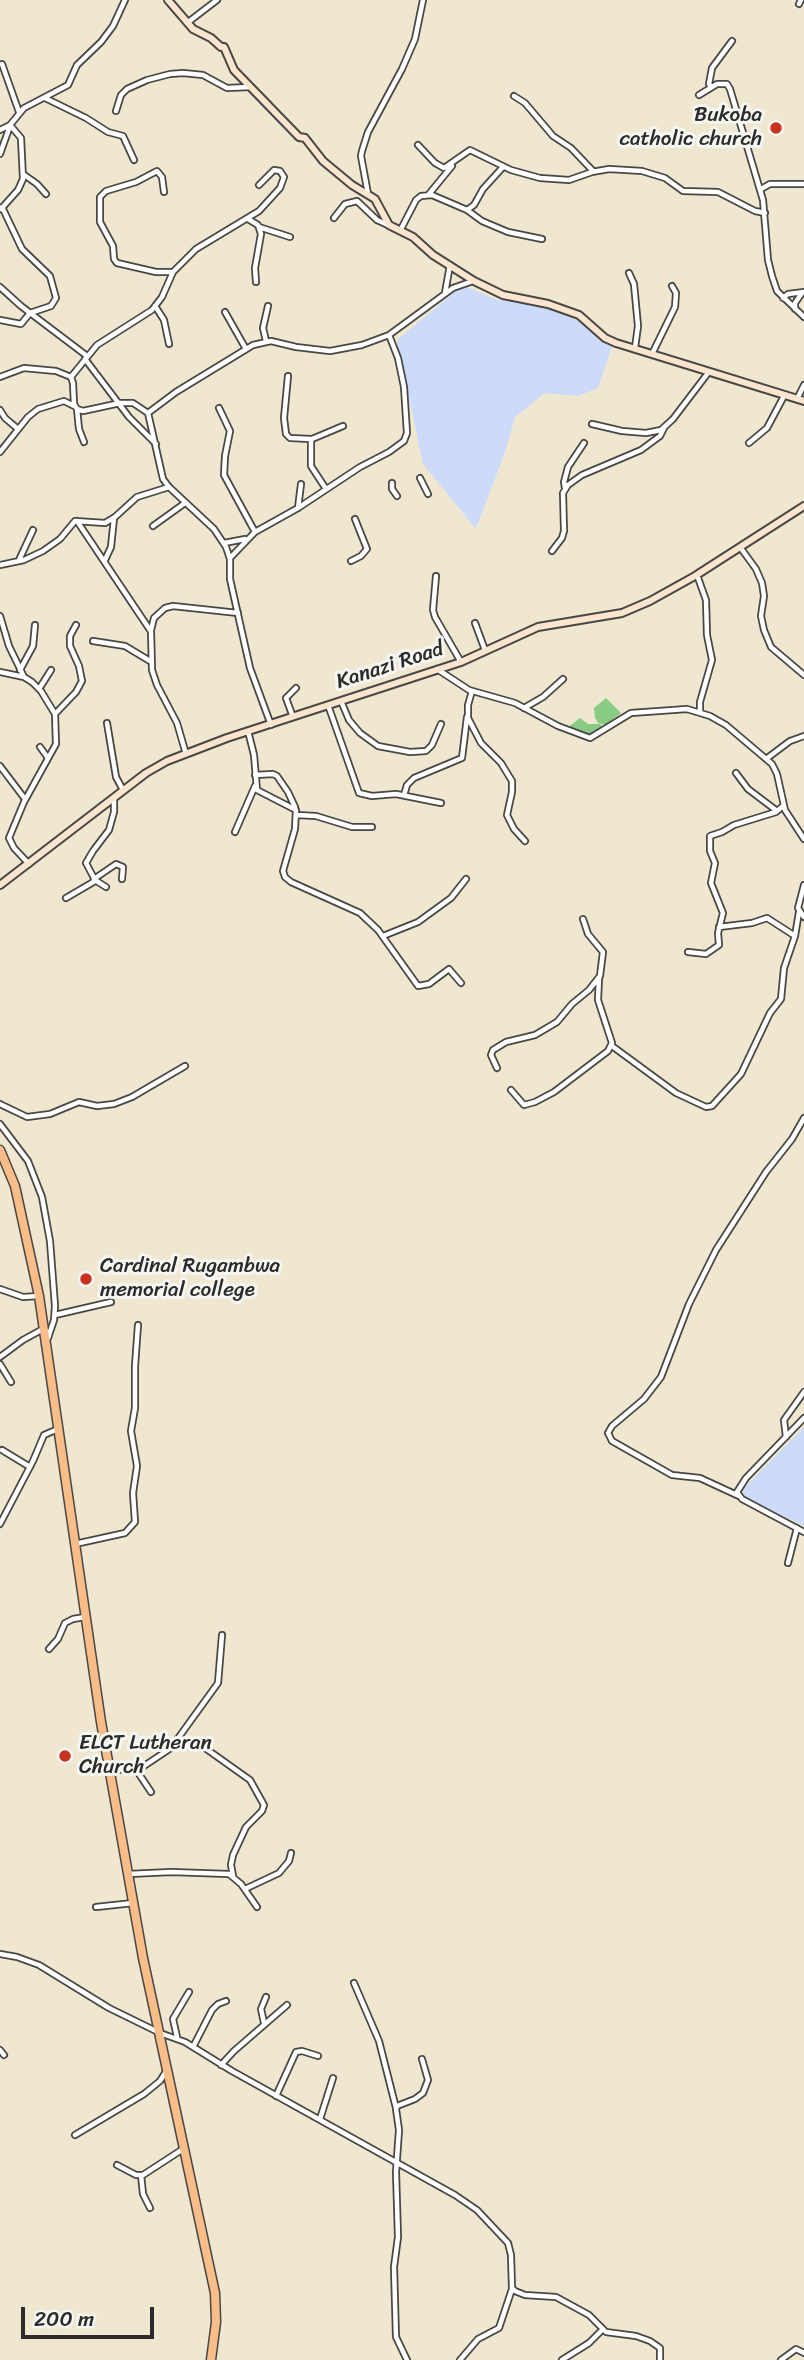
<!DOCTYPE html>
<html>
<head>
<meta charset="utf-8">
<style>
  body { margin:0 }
  #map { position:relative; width:804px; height:2360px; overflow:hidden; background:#f0e7d1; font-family:Sriracha,sans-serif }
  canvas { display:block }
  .scale { position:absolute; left:21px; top:2307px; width:133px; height:32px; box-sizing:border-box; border:4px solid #2b2b2b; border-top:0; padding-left:9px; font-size:21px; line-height:24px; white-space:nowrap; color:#2b2b2b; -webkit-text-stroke:5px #f6f6f2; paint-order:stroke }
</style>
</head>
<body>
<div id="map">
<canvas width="804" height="2360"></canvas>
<div class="scale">200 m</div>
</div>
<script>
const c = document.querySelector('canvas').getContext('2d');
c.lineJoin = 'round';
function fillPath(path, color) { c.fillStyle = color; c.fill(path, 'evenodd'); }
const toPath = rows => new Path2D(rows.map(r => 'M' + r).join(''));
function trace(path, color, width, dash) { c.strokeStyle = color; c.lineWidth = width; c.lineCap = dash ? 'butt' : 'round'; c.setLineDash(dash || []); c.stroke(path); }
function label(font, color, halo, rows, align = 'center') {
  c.font = font + ' Sriracha,sans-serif'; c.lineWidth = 6; c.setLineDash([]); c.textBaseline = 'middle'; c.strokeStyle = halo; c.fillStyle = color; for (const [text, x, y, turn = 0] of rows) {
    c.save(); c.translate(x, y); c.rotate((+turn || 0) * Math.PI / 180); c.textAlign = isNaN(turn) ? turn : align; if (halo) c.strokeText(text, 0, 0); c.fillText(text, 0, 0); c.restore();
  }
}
fillPath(toPath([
  [463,285,497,300,540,305,579,321,595,333,599,341,613,344,598,388,578,396,545,393,515,417,506,449,476,529,423,464,397,340],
  [804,1427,804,1526,744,1497,743,1489]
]), '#cbdbf9');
fillPath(toPath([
  [606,698,621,713,616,717,605,725,599,723,603,727,589,737,567,728,580,718,588,724,599,724,595,718,594,708]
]), '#87cb85');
const street = toPath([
  [799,4,801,0],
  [187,23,217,0],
  [2,64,19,112],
  [711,87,709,84,712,68,732,41],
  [699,95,717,84,727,84,730,89,763,200,768,260,772,276,777,291,804,317],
  [514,96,525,103,553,136,571,148,593,171],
  [45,98,86,118,108,132,123,136,134,160],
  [116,111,121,95,127,89,147,80,170,74,183,73,203,75,227,88,250,87],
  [0,130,10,125,24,108,68,85,77,65,101,42,113,26,125,0],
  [418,145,435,163,444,168,470,150,511,170,540,178,569,180,592,172,609,169,642,171,665,178,683,191,718,192,755,211,765,213],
  [0,154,10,126],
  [23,174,37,184,46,194],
  [761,189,770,184,804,184],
  [164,192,162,177,157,171,136,182,106,191,100,197,100,222,113,246,114,259,117,263,156,272,173,272],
  [368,194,361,156,362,151,368,132,402,69,415,39,423,0],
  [429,194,452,166],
  [1,209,18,190,23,179,21,138,10,125],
  [467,210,482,221,508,232,542,239],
  [334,218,345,204,357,201,377,220,388,225],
  [248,219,258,225,261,234,255,268,256,282],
  [259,227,290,237],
  [400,231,416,200,421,196,432,195,467,210,474,205,483,189,503,167],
  [629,273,634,284,638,326,635,348],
  [0,287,21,306,87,356],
  [445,293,450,265],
  [783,298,788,294,804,292],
  [155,306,164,320,169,344],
  [795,309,795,303,802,293],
  [225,312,246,349],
  [0,320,21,324,30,313,51,306,56,298,50,276,22,249,2,207],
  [266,341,263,328,268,306],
  [652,354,675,307,676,293,672,286],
  [85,359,129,417,156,444],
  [288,376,284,418,286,434,290,438,311,439,311,466,326,489],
  [0,377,24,368,56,371,71,377,73,383,74,404,77,409,83,411,120,403,133,403,148,413,163,479,169,487,214,529,226,547,230,559,230,579,250,668,271,725],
  [71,377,97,345,152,310,162,297,173,272,196,249,259,211,280,188,284,177,280,171,274,170,259,185],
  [797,399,804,385],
  [219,408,230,431,225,456,224,475,255,532],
  [77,409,79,429,84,442],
  [0,410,5,418,18,429],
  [148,413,176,392,253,345,271,341,296,347,330,351,362,345,389,335,453,288,473,281],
  [592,424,622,431,646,433,661,430,673,419,708,373],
  [312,439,343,426],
  [749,443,767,428,784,396],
  [0,452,28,417,38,409,64,401,74,406],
  [420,478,428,494],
  [392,483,392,489,397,496],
  [565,488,564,482,568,467,584,443],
  [298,508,301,484],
  [77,521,150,630],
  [153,526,185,503],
  [224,543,245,539],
  [740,547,756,569,762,583,764,596,761,616,764,630,771,647,804,675],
  [552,551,562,538,564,531,563,493,568,485,582,475,641,450,660,436,664,428],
  [230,558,255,532,298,508,360,467,389,452,404,441,407,433,404,387,398,358,389,335],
  [19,560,33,530],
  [105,560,111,547,114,518],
  [351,561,361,556,367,549,355,519],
  [0,565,24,560,43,551,60,539,75,521,105,523,115,517,137,497,169,487],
  [697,575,706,600,707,635,712,660,700,702,700,712],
  [436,576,433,610,435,617,461,662],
  [0,616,9,646,24,677],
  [475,623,485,650],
  [93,641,125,646,150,661],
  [437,669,469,690,515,703,558,726,590,738,631,713,687,709,710,716,726,725,772,764,777,774,785,810,804,839],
  [20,670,33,646,35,625],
  [0,672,24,677,32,682,41,691,55,714,56,744,24,802,9,838,14,848,29,864],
  [39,689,51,670],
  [472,691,468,705,468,718,481,743,501,763,512,781,512,792,507,815,514,829,525,841],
  [341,701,349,720,360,733,378,746,410,752,426,751,432,745,441,724],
  [328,705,359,793,372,796,396,794,441,803],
  [524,708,543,697,563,679],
  [55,714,76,692,82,681,79,666,70,646,70,636,76,625],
  [293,717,286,698,296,688],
  [107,723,116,777,123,790],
  [248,731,254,755,257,790,296,810,295,829,283,871,285,877,291,882,360,913,378,930,418,986,429,984,449,969,461,983],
  [40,747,48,758],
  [186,754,177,723,157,685,152,670,151,630,154,618,165,608,173,606,238,613],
  [766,759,790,741,804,736],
  [0,766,25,799],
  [736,773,748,789,777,811],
  [255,775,273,774,277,776,288,792,295,807],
  [404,795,407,785,414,778,462,758,467,717],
  [297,815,316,816,352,827,372,827],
  [235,832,255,786],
  [94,879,116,864,123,867,122,879],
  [804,885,798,908,804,917],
  [106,887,95,880,86,863,93,851,109,830,114,812,114,799],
  [66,898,95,881],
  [719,927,752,923,767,918,795,936],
  [383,936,418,922,451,898,466,879],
  [688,952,706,954,719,945,718,933,723,913,711,883,715,863,710,851,710,836,722,832,734,825,776,812,783,806],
  [612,1046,676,1093,706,1107,712,1106,741,1074,770,1013,781,999,784,968,795,936,799,912],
  [497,1068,491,1055,493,1050,506,1042,535,1035,557,1022,572,1004,589,990,600,976,603,952,588,934,583,919],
  [511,1090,524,1105,535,1102,554,1092,608,1051,612,1043,598,1000,599,978],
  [0,1104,27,1117,50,1114,79,1102,97,1106,114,1104,132,1097,185,1066],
  [0,1124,28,1161,42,1197,50,1241,55,1306,54,1320,48,1338],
  [0,1289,23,1297,39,1296],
  [55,1315,111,1302],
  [0,1357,23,1340,43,1329],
  [0,1364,11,1382],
  [804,1418,746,1478,737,1492,742,1499,804,1532],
  [786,1437,784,1420,804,1392],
  [2,1450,30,1467],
  [739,1496,700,1478,672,1475,612,1441,608,1433,612,1426,644,1399,661,1377,689,1304,716,1250,766,1172,792,1139,804,1118],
  [0,1524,33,1461,44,1435,58,1429],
  [75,1544,125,1533,135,1522,133,1493,137,1466,131,1431,135,1408,135,1366,138,1325],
  [788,1563,797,1528],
  [49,1649,58,1639,65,1623,73,1619,85,1617],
  [205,1748,250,1780,264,1805,262,1811,246,1827,233,1855,231,1865,233,1876],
  [135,1768,151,1792],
  [111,1771,144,1766,171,1748,218,1683,222,1635],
  [129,1874,171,1872,229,1874,241,1884,257,1907],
  [245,1889,279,1873,289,1861,291,1853],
  [96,1907,133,1903],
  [0,1954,17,1957,39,1965,109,2008,160,2033,185,2042,232,2071,455,2195,477,2210,508,2243,511,2255,512,2288,515,2291,525,2295,556,2297,589,2315,606,2332,636,2336,650,2341,660,2348,660,2360],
  [354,1983,379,2041,396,2108],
  [264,2023,261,2009,266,1997],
  [177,2037,173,2019,189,1992],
  [193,2047,212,2010,218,2004,226,2001],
  [0,2050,4,2055],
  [221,2065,234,2051,287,2005],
  [276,2096,296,2052,302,2051,318,2056],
  [320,2119,333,2078],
  [75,2135,144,2094,160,2081,167,2070],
  [117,2165,136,2175,143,2175,183,2149],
  [141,2175,143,2194,150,2208],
  [407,2360,396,2337,394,2267,398,2237,396,2172,399,2130,396,2109,397,2106,415,2099,423,2093,428,2080,422,2059],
  [460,2360,478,2339,499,2328,512,2289],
  [562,2360,589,2343,603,2329],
  [781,2360,796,2349,804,2353]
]);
const secondary = toPath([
  [168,0,193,29,211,38,221,47,224,47,234,70,299,137,305,138,323,161,352,185,375,199,389,225,413,237,433,255,474,281,503,295,548,304,579,315,605,338,616,343,804,401],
  [0,885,146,773,167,761,227,738,461,662,538,627,622,613,650,601,695,576,804,506]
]);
const highway = toPath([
  [0,1150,15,1186,39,1296,101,1722,143,1958,215,2293,216,2322,211,2360]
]);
trace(street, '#494744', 8);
trace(secondary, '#494744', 10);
trace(highway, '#494744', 11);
trace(street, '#fff', 4.5);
trace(secondary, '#fce5cf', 6);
trace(highway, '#f8bd88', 8);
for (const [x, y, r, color] of [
  [776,128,7,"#c8321e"],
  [86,1279,7,"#c8321e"],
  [65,1756,7,"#c8321e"]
]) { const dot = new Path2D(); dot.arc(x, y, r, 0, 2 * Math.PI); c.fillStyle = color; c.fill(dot); trace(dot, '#f6f6f2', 2.5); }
label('21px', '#2b2b2b', '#f6f6f2', [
  ["Bukoba",762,116,"right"],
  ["catholic church",762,140,"right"],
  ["Cardinal Rugambwa",100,1267],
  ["memorial college",100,1291],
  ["ELCT Lutheran",79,1744],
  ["Church",79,1768]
], 'left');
label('21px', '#2b2b2b', '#f6f6f2', [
  ["Kanazi Road",390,666,-18]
]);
</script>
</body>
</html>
